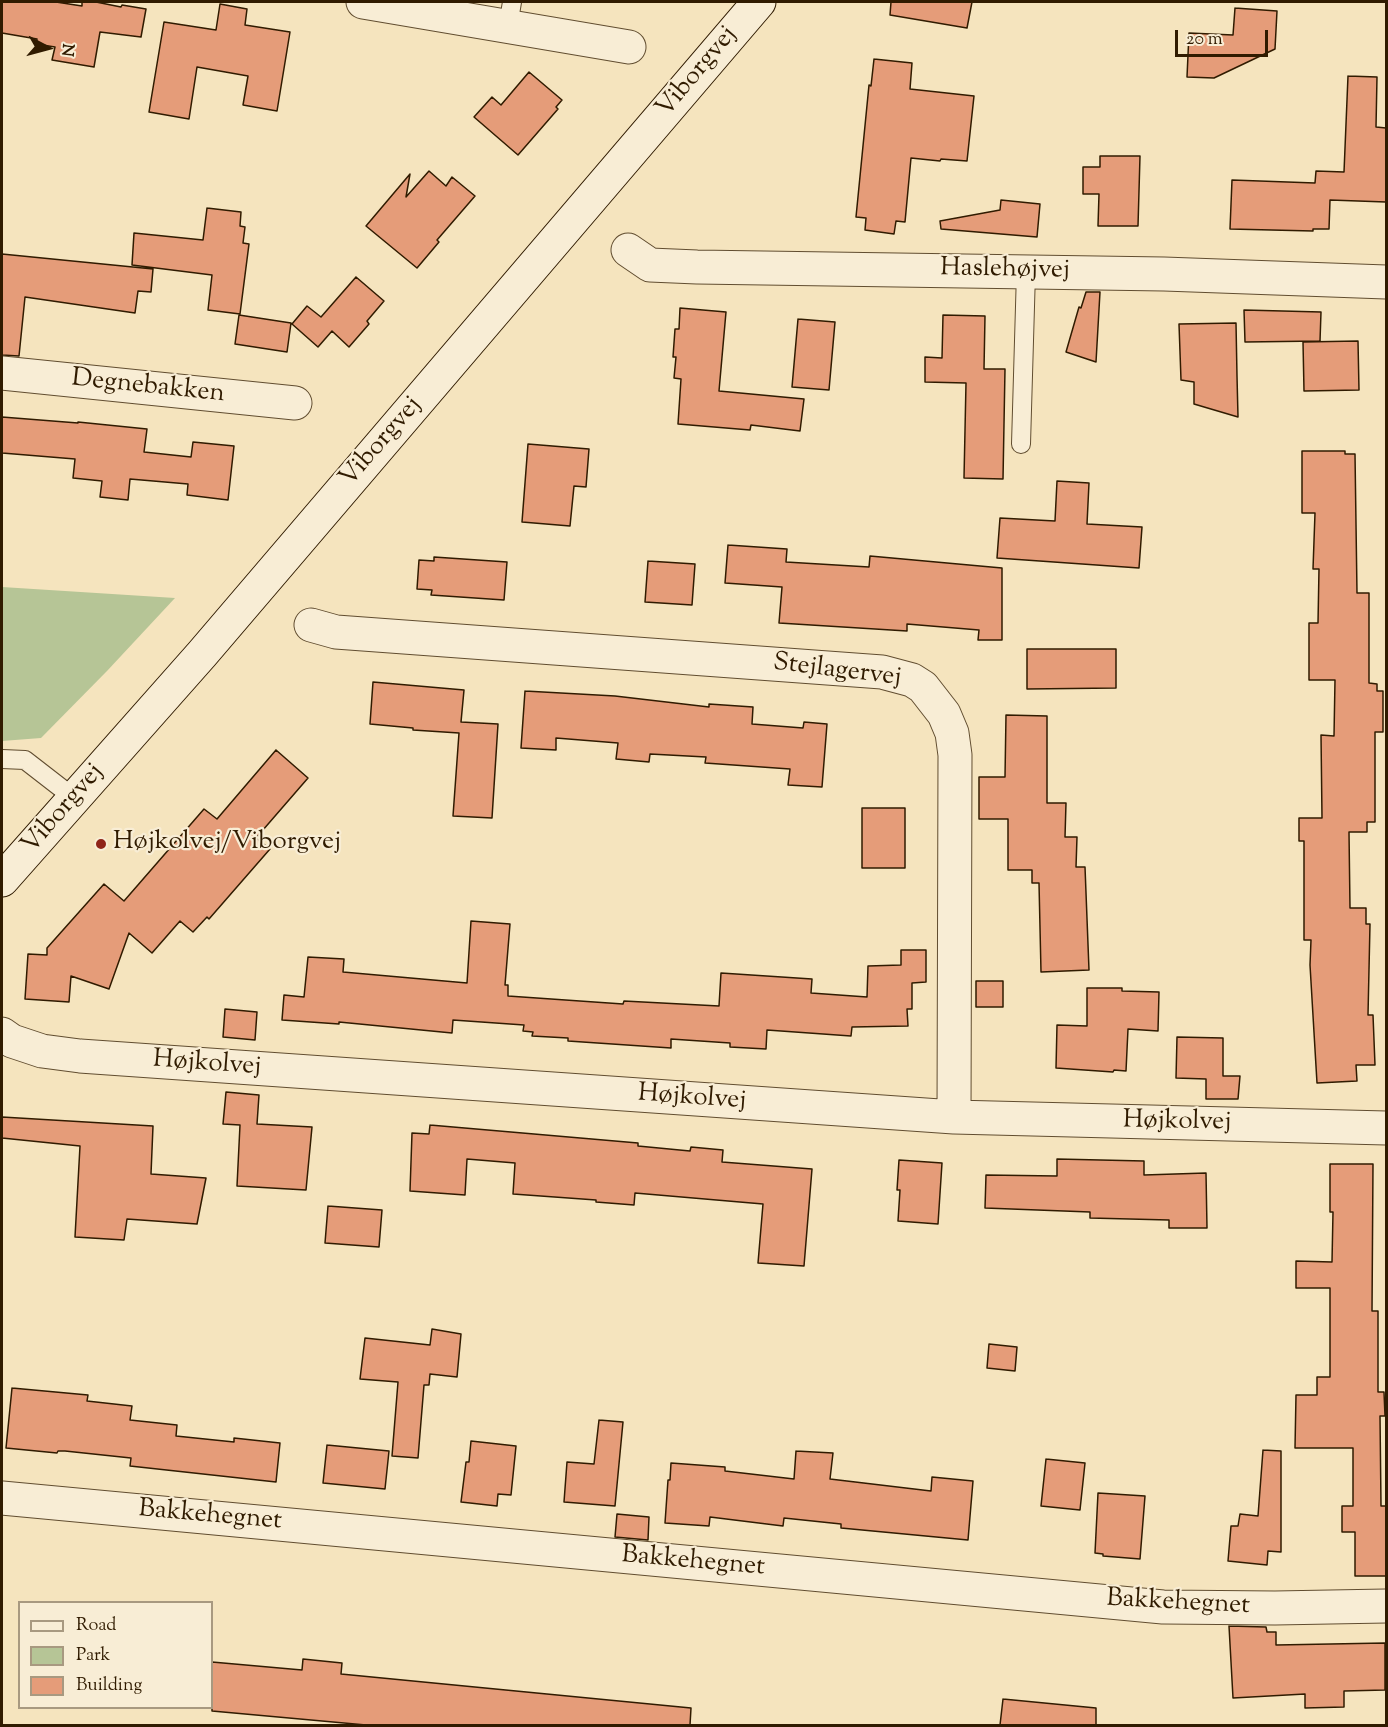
<!DOCTYPE html>
<html>
<head>
<meta charset="utf-8">
<style>
  body { margin:0 }
  #map { position:relative; width:1388px; height:1727px; overflow:hidden; background:#f5e4be; font-family:"Sorts Mill Goudy",serif }
  canvas { display:block }
  .frame { position:absolute; inset:0; border:3px solid #301b00; pointer-events:none }
  .legend { position:absolute; left:18px; top:1601px; width:195px; height:108px; box-sizing:border-box; background:#f8edd5; border:2px solid #a89980; margin:0; padding:8px 10px; list-style:none; font-size:18px; color:#301b00 }
  .legend li { display:flex; align-items:center; gap:12px; height:30px }
  .legend b { width:30px; border:2px solid #a89980 }
  .north { position:absolute; left:18px; top:18px; width:60px; height:60px; -webkit-text-stroke:4px #f8edd5; paint-order:stroke; rotate:96deg; font-size:16px; font-weight:700; line-height:24px; text-align:center; color:#301b00 }
  .north::after { content:''; display:block; margin:auto; width:21px; height:27px; background:#301b00; clip-path:polygon(50% 0,100% 100%,50% 72%,0 100%) }
  .scale { position:absolute; left:1175px; top:30px; width:93px; height:27px; box-sizing:border-box; border:3px solid #301b00; border-top:0; padding-left:8px; font-size:18px; line-height:21px; white-space:nowrap; color:#301b00; -webkit-text-stroke:4px #f8edd5; paint-order:stroke }
</style>
</head>
<body>
<div id="map">
<canvas width="1388" height="1727"></canvas>
<div class="frame"></div>
<ul class="legend">
<li><b style="height:8px;background:#f8edd5"></b>Road</li>
<li><b style="height:16px;background:#b6c596"></b>Park</li>
<li><b style="height:16px;background:#e59c79"></b>Building</li>
</ul>
<div class="north">N</div>
<div class="scale">20 m</div>
</div>
<script>
const c = document.querySelector('canvas').getContext('2d');
c.lineJoin = 'round';
function fillPath(path, color) { c.fillStyle = color; c.fill(path, 'evenodd'); }
const toPath = rows => new Path2D(rows.map(r => 'M' + r).join(''));
function trace(path, color, width, dash) { c.strokeStyle = color; c.lineWidth = width; c.lineCap = dash ? 'butt' : 'round'; c.setLineDash(dash || []); c.stroke(path); }
function label(font, color, halo, rows, align = 'center') {
  c.font = font + ' "Sorts Mill Goudy",serif'; c.lineWidth = 4.5; c.setLineDash([]); c.textBaseline = 'middle'; c.strokeStyle = halo; c.fillStyle = color; for (const [text, x, y, turn = 0] of rows) {
    c.save(); c.translate(x, y); c.rotate((+turn || 0) * Math.PI / 180); c.textAlign = isNaN(turn) ? turn : align; if (halo) c.strokeText(text, 0, 0); c.fillText(text, 0, 0); c.restore();
  }
}
fillPath(toPath([
  [2,587,175,598,107,671,41,738,2,741]
]), '#b6c596');
const building = toPath([
  [2,2,56,2,82,6,82,2,96,2,121,7,122,5,146,9,141,37,100,32,94,67,52,60,55,47,36,44,37,39,2,33,2,2],
  [891,2,972,2,967,28,890,15,891,2],
  [220,4,247,9,245,25,290,32,277,111,243,105,248,76,197,67,189,119,149,112,164,22,216,30,220,4],
  [1235,8,1277,11,1275,49,1214,78,1187,77,1189,33,1233,35,1235,8],
  [874,59,912,63,910,89,974,96,967,161,941,159,940,161,911,158,905,222,896,221,894,234,865,230,866,218,856,217,869,85,871,86,874,59],
  [529,72,562,100,556,107,558,109,518,155,474,117,492,97,501,105,529,72],
  [1348,76,1377,77,1376,127,1386,128,1386,202,1330,200,1329,229,1313,229,1313,231,1230,229,1232,180,1315,183,1316,171,1344,172,1348,76],
  [1100,156,1140,156,1138,226,1098,226,1099,194,1083,194,1083,167,1100,167,1100,156],
  [429,171,446,186,452,177,475,196,437,240,439,242,417,268,366,226,410,174,406,197,429,171],
  [1001,200,1040,204,1037,237,941,229,940,221,1000,210,1001,200],
  [207,208,241,212,240,226,245,227,243,243,249,244,240,314,208,310,212,275,132,265,134,233,203,240,207,208],
  [2,254,153,269,151,292,138,291,135,313,25,297,19,356,2,355,2,254],
  [356,277,384,301,367,321,369,324,349,347,332,331,318,347,292,324,307,306,321,317,356,277],
  [1086,292,1100,292,1096,362,1066,352,1079,307,1081,308,1086,292],
  [680,308,726,312,719,391,804,399,800,431,751,425,750,430,678,424,681,379,674,378,676,357,673,357,675,329,679,329,680,308],
  [1244,310,1321,312,1320,341,1245,342,1244,310],
  [239,315,291,323,287,352,235,344,239,315],
  [943,315,985,316,984,369,1005,369,1003,479,964,478,966,383,925,382,925,357,942,358,943,315],
  [798,319,835,322,829,390,792,387,798,319],
  [1236,323,1237,376,1238,417,1194,404,1194,382,1181,380,1179,324,1236,323],
  [1358,341,1359,390,1304,391,1303,342,1358,341],
  [2,417,78,423,78,422,147,429,144,452,191,457,193,442,234,446,228,500,187,495,188,484,130,479,128,500,100,497,102,481,73,478,75,459,2,453,2,417],
  [528,444,589,449,586,487,574,486,570,526,522,522,528,444],
  [1302,451,1345,451,1345,454,1355,454,1357,593,1369,593,1369,683,1377,684,1377,691,1383,691,1383,732,1375,732,1375,822,1367,822,1367,832,1349,832,1350,908,1366,908,1366,924,1370,924,1368,1015,1373,1015,1375,1065,1356,1065,1357,1081,1317,1083,1310,965,1311,940,1304,940,1304,841,1299,841,1299,818,1322,818,1321,735,1334,736,1335,680,1309,680,1309,623,1318,623,1319,569,1313,569,1315,513,1302,513,1302,451],
  [1057,481,1089,483,1087,524,1142,527,1139,568,997,558,1000,518,1055,521,1057,481],
  [728,545,787,549,786,562,869,567,870,556,1002,568,1002,640,978,640,979,630,907,624,907,631,779,623,782,587,725,583,728,545],
  [434,557,507,562,504,600,431,595,432,590,417,589,419,560,434,561,434,557],
  [648,561,695,564,692,605,645,602,648,561],
  [1027,649,1116,649,1116,688,1027,689,1027,649],
  [373,682,464,690,461,722,498,724,492,818,453,816,459,733,413,730,413,728,370,724,373,682],
  [525,691,615,696,709,707,709,704,753,707,752,724,803,728,804,722,827,724,822,787,788,785,790,769,705,763,706,757,650,754,649,762,616,759,618,743,556,738,556,750,521,748,525,691],
  [1006,715,1047,716,1047,803,1066,803,1065,837,1077,837,1076,867,1085,867,1089,970,1041,972,1039,883,1032,883,1032,870,1008,870,1008,819,979,819,979,777,1005,777,1006,715],
  [276,750,308,778,256,838,270,849,209,919,207,917,193,932,180,921,152,953,129,933,109,989,71,976,69,1002,25,999,28,954,47,955,47,948,104,884,124,901,204,809,217,819,276,750],
  [862,808,905,808,905,868,862,868,862,808],
  [471,921,510,924,505,985,508,985,508,996,623,1004,624,1001,719,1006,721,973,812,979,811,993,867,997,868,966,901,965,901,950,926,950,926,982,912,983,912,1009,907,1009,908,1026,852,1027,851,1036,767,1030,766,1049,730,1047,730,1043,671,1039,671,1048,568,1041,568,1038,532,1036,533,1032,523,1031,524,1025,453,1020,452,1033,339,1022,339,1024,282,1020,284,995,304,997,308,957,344,959,343,972,467,983,471,921],
  [976,981,1003,981,1003,1007,976,1007,976,981],
  [1087,988,1122,988,1122,991,1159,992,1158,1031,1128,1029,1126,1071,1114,1070,1113,1072,1056,1068,1057,1025,1087,1026,1087,988],
  [225,1009,257,1012,255,1040,223,1037,225,1009],
  [1177,1037,1223,1038,1223,1076,1240,1076,1238,1099,1206,1099,1206,1079,1176,1078,1177,1037],
  [226,1092,259,1095,257,1124,312,1127,306,1190,237,1186,240,1125,223,1124,226,1092],
  [2,1117,153,1126,151,1174,206,1178,197,1224,127,1219,124,1240,75,1237,80,1146,2,1138,2,1117],
  [430,1125,638,1143,638,1146,690,1151,691,1147,723,1150,722,1162,812,1169,804,1266,758,1263,763,1204,635,1193,634,1205,596,1202,596,1200,513,1194,515,1163,467,1159,465,1195,410,1191,412,1133,429,1134,430,1125],
  [1057,1159,1144,1161,1144,1175,1206,1173,1207,1228,1169,1228,1169,1220,1090,1218,1090,1212,985,1208,986,1175,1057,1176,1057,1159],
  [899,1160,942,1163,938,1224,898,1221,900,1190,897,1190,899,1160],
  [1330,1164,1373,1164,1372,1311,1378,1311,1378,1392,1384,1392,1385,1416,1380,1416,1381,1506,1386,1506,1386,1576,1355,1576,1355,1532,1342,1532,1342,1506,1353,1506,1353,1448,1295,1448,1296,1395,1317,1395,1317,1377,1330,1377,1330,1288,1296,1288,1296,1261,1332,1262,1333,1212,1330,1212,1330,1164],
  [328,1206,382,1210,379,1247,325,1243,328,1206],
  [432,1329,461,1334,457,1377,430,1374,429,1385,424,1385,418,1458,392,1456,398,1382,360,1379,365,1338,430,1345,432,1329],
  [989,1344,1017,1347,1015,1371,987,1368,989,1344],
  [12,1388,88,1395,87,1401,132,1406,130,1420,177,1425,176,1436,234,1442,234,1438,280,1443,276,1482,130,1466,131,1458,65,1451,58,1451,57,1453,6,1448,12,1388],
  [599,1420,623,1422,615,1506,564,1502,567,1462,594,1464,599,1420],
  [471,1441,516,1446,511,1495,498,1494,497,1506,461,1502,466,1462,469,1462,471,1441],
  [327,1445,389,1451,385,1489,323,1483,327,1445],
  [1263,1450,1281,1451,1281,1552,1268,1551,1267,1565,1228,1561,1231,1526,1238,1526,1240,1514,1258,1516,1263,1450],
  [796,1451,833,1453,830,1479,931,1491,932,1477,973,1481,968,1540,841,1528,841,1524,784,1518,783,1526,710,1517,709,1526,665,1523,668,1480,670,1480,671,1463,725,1467,725,1471,794,1479,796,1451],
  [1046,1459,1085,1463,1080,1510,1041,1506,1046,1459],
  [1098,1493,1145,1496,1140,1559,1103,1556,1103,1554,1095,1553,1098,1493],
  [617,1514,649,1517,648,1540,615,1537,617,1514],
  [1229,1626,1266,1627,1267,1632,1276,1632,1276,1645,1385,1643,1385,1690,1344,1691,1344,1707,1305,1708,1305,1694,1233,1698,1229,1626],
  [303,1659,342,1663,341,1674,691,1708,690,1725,366,1725,212,1711,212,1662,302,1670,303,1659],
  [1003,1699,1096,1708,1096,1725,1000,1725,1003,1699]
]);
fillPath(building, '#e59c79');
trace(building, '#301b00', 1.5);
const lane = toPath([
  [508,26,512,2],
  [1021,444,1026,272],
  [2,759,25,760,74,798]
]);
const street = toPath([
  [363,2,629,47],
  [628,250,650,265,697,267,1164,274,1386,282],
  [2,373,295,403],
  [311,625,336,632,882,672,912,680,923,687,944,714,952,733,955,755,954,1117],
  [2,1034,12,1041,42,1051,80,1056,954,1117,1386,1128],
  [2,1498,1163,1607,1275,1608,1386,1606]
]);
const secondary = toPath([
  [2,880,202,654,759,2]
]);
trace(lane, '#614d30', 20);
trace(street, '#614d30', 35);
trace(secondary, '#301b00', 35);
trace(lane, '#f8edd5', 18);
trace(street, '#f8edd5', 33);
trace(secondary, '#f8edd5', 33);
for (const [x, y, r, color] of [
  [101,844,6,"#8f2418"]
]) { const dot = new Path2D(); dot.arc(x, y, r, 0, 2 * Math.PI); c.fillStyle = color; c.fill(dot); trace(dot, '#f8edd5', 2); }
label('26px', '#301b00', '#f8edd5', [
  ["Viborgvej",698,73,-50],
  ["Haslehøjvej",1005,271,1],
  ["Degnebakken",148,388,6],
  ["Viborgvej",382,443,-49],
  ["Stejlagervej",837,672,7],
  ["Viborgvej",64,810,-49],
  ["Højkolvej",207,1065,4],
  ["Højkolvej",692,1099,4],
  ["Højkolvej",1177,1123,1],
  ["Bakkehegnet",210,1517,5],
  ["Bakkehegnet",693,1563,5],
  ["Bakkehegnet",1178,1604,3]
]);
label('26px', '#301b00', '#f8edd5', [
  ["Højkolvej/Viborgvej",113,844]
], 'left');
</script>
</body>
</html>
